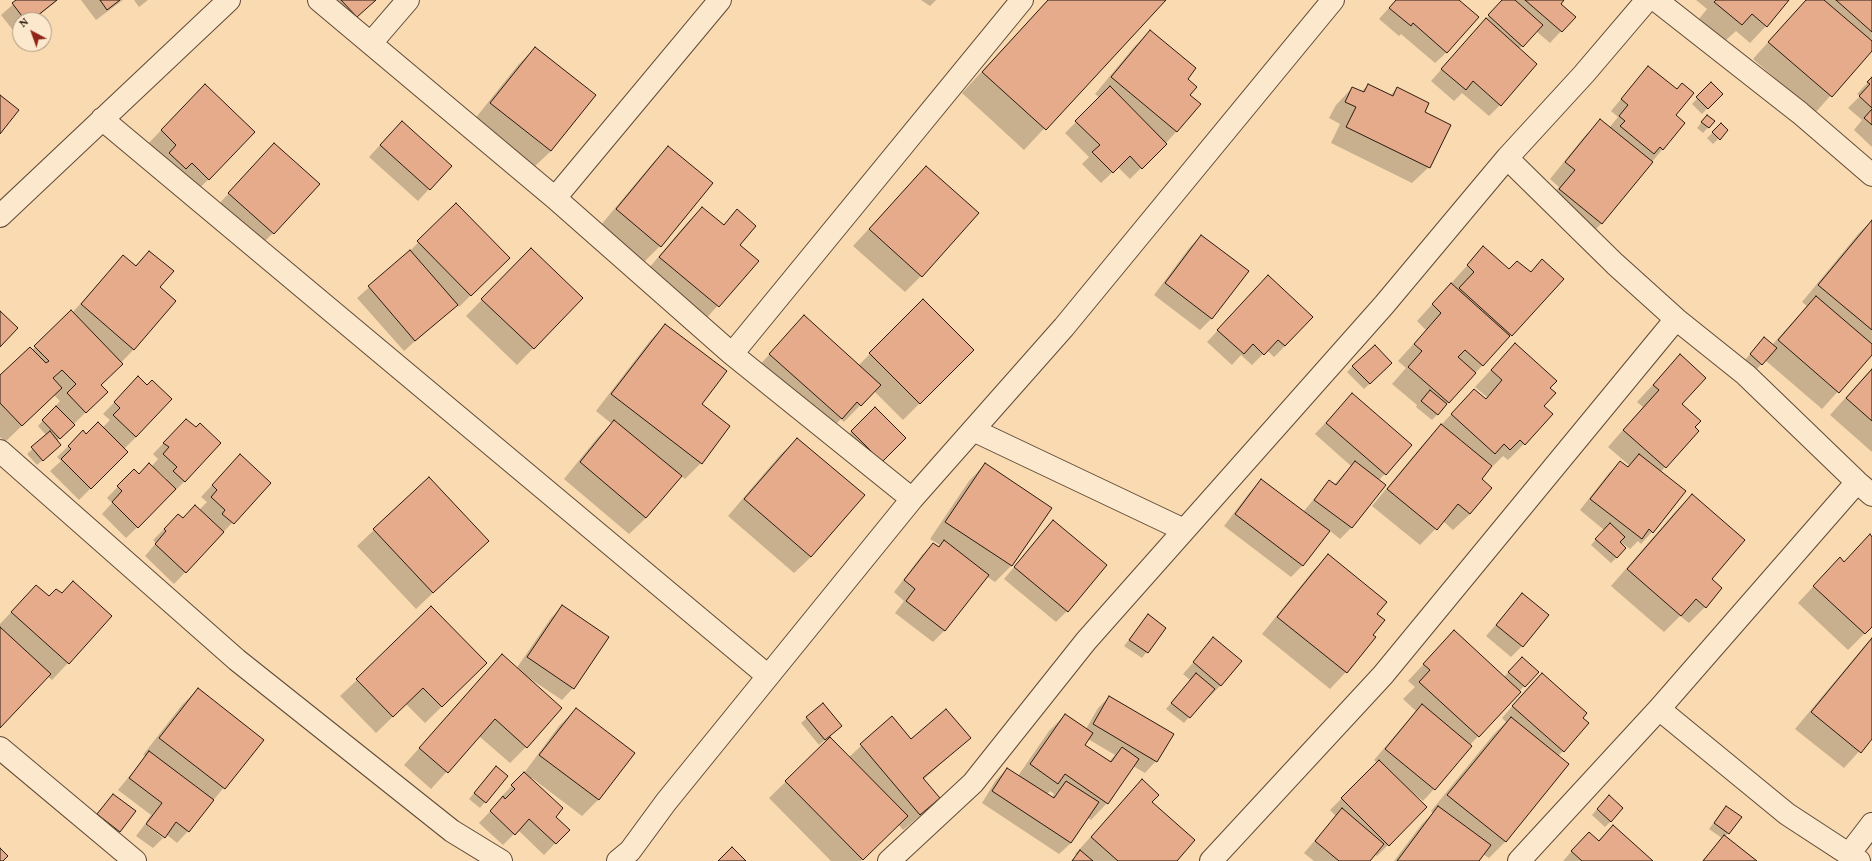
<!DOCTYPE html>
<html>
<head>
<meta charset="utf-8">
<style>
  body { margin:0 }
  #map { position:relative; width:1872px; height:861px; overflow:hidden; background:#fadbb1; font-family:Vollkorn,serif }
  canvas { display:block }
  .north { position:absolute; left:12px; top:12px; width:40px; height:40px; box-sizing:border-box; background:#fce8cc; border:1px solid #a89681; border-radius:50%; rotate:319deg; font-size:11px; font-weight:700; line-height:16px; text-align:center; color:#2b1a10 }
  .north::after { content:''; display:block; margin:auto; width:14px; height:18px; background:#8f2418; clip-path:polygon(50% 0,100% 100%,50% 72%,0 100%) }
</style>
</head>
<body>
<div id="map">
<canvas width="1872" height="861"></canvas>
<div class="north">N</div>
</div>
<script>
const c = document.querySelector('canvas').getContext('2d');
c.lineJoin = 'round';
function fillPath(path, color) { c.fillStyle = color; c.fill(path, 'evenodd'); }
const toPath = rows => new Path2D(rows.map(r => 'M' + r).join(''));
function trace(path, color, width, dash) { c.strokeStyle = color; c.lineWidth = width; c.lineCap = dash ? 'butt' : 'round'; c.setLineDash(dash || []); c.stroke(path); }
fillPath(toPath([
  [18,0,58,0,33,20,20,20,20,30,16,34,1,15],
  [81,0,123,0,96,20],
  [134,0,148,0,139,7],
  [310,0,374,0,340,33],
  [921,0,936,0,930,6],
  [1048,0,1164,0,1024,150,962,93],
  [1396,0,1457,0,1447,52,1435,63,1401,34,1399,36,1379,19],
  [1503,0,1563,0,1560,4,1574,17,1550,43,1536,31,1519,49,1500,105,1489,116,1462,93,1454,101,1431,81],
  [1696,0,1788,0,1766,26,1750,43,1736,31,1725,41,1699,19,1707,9],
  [1806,0,1872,0,1872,49,1815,113,1753,59],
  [1150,31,1186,79,1189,95,1177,131,1165,144,1130,179,1118,167,1101,183,1082,164,1089,157,1065,133,1100,98,1095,94,1134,47],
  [535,48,551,151,534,167,474,120,518,65],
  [1648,67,1676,90,1682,84,1674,116,1684,123,1601,224,1585,240,1543,206,1559,187,1550,179,1584,137,1600,121,1609,128,1618,117,1611,111],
  [1872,78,1872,147,1854,130,1862,120,1848,108,1860,96,1857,94],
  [1711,84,1721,94,1702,114,1692,104],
  [1368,85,1390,96,1397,88,1424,112,1429,167,1412,183,1331,143,1340,124,1329,118,1336,105,1352,88,1361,92],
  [189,101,209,179,192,195,145,147],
  [1702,122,1713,122,1703,133,1697,128],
  [1721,124,1727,130,1713,144,1707,138],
  [391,133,450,166,418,201,369,157],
  [668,147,660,246,644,262,600,226,652,164],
  [263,156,273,233,262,244,218,205],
  [926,167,921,276,905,292,853,246],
  [456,204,508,258,459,307,457,304,404,351,357,298,407,254],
  [702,208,723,225,737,211,738,245,758,261,702,323,644,274,686,224],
  [1872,221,1872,354,1822,409,1765,360,1756,370,1745,360,1759,344,1772,345,1807,306,1802,302,1859,233],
  [1201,236,1247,271,1211,319,1200,330,1154,295,1190,247],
  [1483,248,1509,270,1562,279,1432,420,1416,407,1417,405,1392,384,1406,368,1398,361,1426,330,1417,321],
  [149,252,158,288,134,349,100,385,90,408,57,441,55,450,37,465,27,454,47,436,38,426,60,401,54,395,5,442,0,437,0,377,32,350,71,312,72,313,123,256,135,266],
  [515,266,582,298,517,365,466,316],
  [1257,288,1285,346,1274,357,1267,350,1252,365,1241,355,1232,365,1207,342],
  [923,300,973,350,903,420,874,391,844,422,841,419,825,435,754,371,804,317,858,366],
  [665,325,700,404,701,463,685,479,681,476,646,518,629,534,564,479,598,437,612,424,596,411,649,342],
  [1680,355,1681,404,1694,427,1661,472,1685,491,1652,532,1641,544,1638,541,1630,549,1622,543,1617,557,1611,563,1591,545,1604,530,1580,510,1609,473,1621,462,1627,467,1629,465,1608,447,1643,407,1637,402],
  [1499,361,1549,388,1543,406,1524,444,1508,460,1503,456,1493,466,1487,461,1486,462,1470,514,1453,530,1443,521,1420,545,1372,506,1425,442,1474,390,1485,399,1487,397,1475,387],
  [1353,366,1386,369,1364,389,1347,372],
  [1872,368,1872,452,1830,415],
  [127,389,136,437,124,449,127,452,79,500,50,471,61,461,57,457,83,432,86,435,102,428,110,420,103,414],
  [1352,394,1411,446,1379,480,1385,485,1351,528,1340,539,1329,530,1302,566,1291,577,1224,526,1250,492,1262,480,1303,512,1329,481,1334,485,1351,466,1315,434],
  [875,408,905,438,870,473,840,443],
  [195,428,220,443,184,482,126,538,102,514,112,503,107,498,134,470,139,475,151,467,158,459,153,454,175,431],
  [157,470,167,479,165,480,156,471],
  [797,439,811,557,794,573,728,516,780,455],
  [240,455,270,483,174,584,145,556,156,543,153,540,167,526,199,510,207,502,201,497],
  [985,464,1051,508,1011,566,995,582,986,576,944,631,933,642,895,613,904,601,894,592,922,555,933,544,938,547,940,545,930,539,969,481],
  [429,478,471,557,416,609,357,546],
  [1692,495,1710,579,1705,607,1689,623,1680,616,1664,632,1611,586,1675,512],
  [1053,521,1067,611,1056,622,1004,579],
  [1872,538,1872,626,1848,650,1798,603,1824,575,1844,563],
  [1328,555,1376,614,1371,635,1375,637,1346,672,1330,689,1262,634,1312,572],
  [36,586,49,598,68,663,52,680,47,676,0,727,0,624],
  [1522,595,1522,646,1511,657,1486,636],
  [562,607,573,688,562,700,526,676,526,747,510,763,479,736,431,789,404,765,502,656,516,669,551,618],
  [1148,616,1165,628,1142,658,1124,646],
  [1454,631,1504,677,1516,664,1537,672,1470,745,1434,789,1423,801,1411,791,1410,792,1426,807,1377,856,1374,854,1368,861,1314,861,1304,853,1336,816,1330,810,1377,763,1374,760,1416,711,1403,699,1415,687,1408,681],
  [1872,637,1872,737,1844,768,1795,729],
  [1214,639,1221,685,1209,697,1208,695,1184,723,1166,709,1190,680,1183,674],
  [357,680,469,680,425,723,406,704,376,733,340,696],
  [1531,685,1581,718,1563,751,1558,756,1568,765,1505,842,1489,858,1483,854,1478,861,1394,861,1422,824,1433,813,1431,811,1494,734,1506,722,1502,718],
  [198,689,263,740,188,831,177,843,166,834,164,837,146,822,151,815,118,790,146,756,143,755,182,705],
  [1109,697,1156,761,1145,773,1133,766,1107,803,1091,820,1087,817,1071,843,1059,854,982,803,996,780,1007,769,1018,776,1049,731,1065,715,1086,729,1098,708],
  [1088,739,1115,755,1109,762,1084,745],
  [1050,791,1054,794,1052,798,1047,794],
  [822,705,841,726,819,745,801,723],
  [576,709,633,753,598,800,582,816,532,778,531,779,554,817,568,830,544,855,518,830,503,845,479,823,502,799,501,797,524,773,559,726],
  [892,718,911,741,969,738,923,780,938,798,922,814,903,830,898,824,861,861,831,861,769,798,830,738,849,757],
  [496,767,485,802,480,808,469,799],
  [1142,781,1176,861,1071,861,1077,855,1075,854],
  [113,795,119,831,114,836,93,820],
  [1603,802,1611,821,1605,827,1592,815],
  [1721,813,1740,817,1725,837,1756,861,1702,861,1722,838,1709,829],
  [145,824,163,838,153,848,136,836],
  [1613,826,1652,861,1563,861,1577,845,1598,841]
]), '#0003');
const building = toPath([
  [16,0,57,0,32,20,25,20,12,3,16,0],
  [100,0,120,0,107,10,100,0],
  [341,0,376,0,357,17,341,0],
  [1048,0,1166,0,1046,130,982,72,1048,0],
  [1396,0,1459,0,1479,17,1447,53,1413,23,1411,26,1389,8,1396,0],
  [1502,0,1515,0,1543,25,1523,47,1488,15,1502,0],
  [1525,0,1564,0,1561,4,1576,17,1562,32,1525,0],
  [1716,0,1789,0,1767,27,1752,14,1742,25,1714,2,1716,0],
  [1806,0,1824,0,1872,41,1872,51,1832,97,1768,42,1806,0],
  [1836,0,1872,0,1872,32,1836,0],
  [1486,18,1537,64,1501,106,1473,81,1466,90,1441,69,1486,18],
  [1150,30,1196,68,1188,79,1197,87,1190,95,1201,104,1177,132,1111,77,1150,30],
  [535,47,596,95,551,151,490,103,535,47],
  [1648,66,1677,89,1682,83,1694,93,1676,115,1685,123,1663,150,1660,147,1654,154,1620,126,1625,121,1619,116,1628,105,1621,99,1648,66],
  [1872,77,1872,108,1859,96,1870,84,1867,82,1872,77],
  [1711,82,1723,94,1708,109,1696,97,1711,82],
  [205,84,255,132,209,180,192,163,186,169,169,153,176,145,161,130,205,84],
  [1368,84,1393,96,1397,87,1429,103,1425,112,1451,125,1430,168,1346,127,1356,107,1345,102,1352,87,1364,92,1368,84],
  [1110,86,1167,144,1142,169,1130,156,1113,173,1092,152,1100,145,1075,121,1110,86],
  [0,95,19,110,0,134,0,95],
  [1872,109,1872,125,1864,118,1872,109],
  [1707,115,1715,121,1709,128,1701,122,1707,115],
  [1600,119,1653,162,1602,224,1559,189,1575,170,1565,162,1600,119],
  [402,121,452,166,430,190,380,145,402,121],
  [1721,123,1728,130,1720,140,1712,132,1721,123],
  [274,143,320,184,274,234,228,193,274,143],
  [668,146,713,183,661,247,616,209,668,146],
  [926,166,979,213,922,277,869,229,926,166],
  [456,203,510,258,471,296,417,241,456,203],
  [702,207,724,225,737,209,756,226,740,245,759,261,719,307,659,257,702,207],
  [1872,220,1872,330,1818,285,1872,220],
  [1201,235,1249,271,1212,319,1165,283,1201,235],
  [1483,246,1509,269,1517,261,1531,272,1542,259,1564,279,1512,336,1459,288,1474,272,1467,265,1483,246],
  [531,248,583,298,534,349,481,299,531,248],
  [410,250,458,305,415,341,368,286,410,250],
  [149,251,174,271,160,287,176,301,134,350,81,304,123,255,136,266,149,251],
  [1268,275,1313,317,1285,346,1278,340,1264,355,1253,344,1244,354,1217,330,1268,275],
  [1451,283,1510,336,1483,366,1465,350,1458,357,1476,373,1449,403,1408,367,1422,351,1414,344,1441,313,1432,304,1451,283],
  [1816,296,1872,344,1872,355,1839,393,1778,340,1816,296],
  [923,299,974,350,920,404,869,353,923,299],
  [71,310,123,364,101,385,108,392,86,413,67,393,76,384,62,370,53,378,62,388,22,426,0,403,0,375,30,347,46,363,49,361,34,346,71,310],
  [0,311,18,328,0,347,0,311],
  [804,315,881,385,861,406,857,402,842,419,769,354,804,315],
  [665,324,727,371,702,404,730,426,702,464,611,394,665,324],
  [1764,337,1777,348,1762,365,1750,354,1764,337],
  [1515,343,1557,381,1550,388,1556,393,1544,406,1553,414,1525,445,1520,440,1510,450,1504,444,1495,454,1451,414,1474,389,1486,399,1502,380,1491,370,1515,343],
  [1375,345,1392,363,1370,384,1352,366,1375,345],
  [1680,354,1706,378,1682,404,1701,421,1695,427,1699,431,1666,468,1623,430,1659,390,1653,385,1680,354],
  [1872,369,1872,421,1846,398,1872,369],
  [138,376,147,385,152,380,172,399,136,437,113,415,120,408,114,402,138,376],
  [1430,390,1447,404,1438,415,1421,401,1430,390],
  [1352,393,1412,445,1386,475,1326,423,1352,393],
  [56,406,75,425,60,439,42,420,56,406],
  [875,407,906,438,882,462,851,431,875,407],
  [186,419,196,427,200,423,221,443,185,482,173,471,177,467,163,454,169,447,163,443,186,419],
  [614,420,682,476,646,518,580,462,614,420],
  [98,422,128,452,91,489,61,459,71,449,68,446,83,430,86,434,98,422],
  [1441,424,1492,466,1482,479,1492,488,1470,514,1458,504,1437,530,1387,489,1441,424],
  [50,431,61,445,43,461,31,447,50,431],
  [797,438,865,495,811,557,744,499,797,438],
  [240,454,271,483,234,524,222,514,225,510,211,497,217,490,212,485,240,454],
  [1639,454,1686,491,1653,533,1649,529,1642,539,1590,499,1620,461,1628,467,1639,454],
  [1355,461,1386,485,1352,528,1314,500,1329,480,1336,485,1355,461],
  [149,463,176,489,138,528,112,502,122,491,117,486,134,469,139,474,149,463],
  [985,463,1052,508,1012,566,945,522,985,463],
  [429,477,489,541,433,593,373,529,429,477],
  [1261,479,1330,531,1303,566,1235,514,1261,479],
  [1692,494,1745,540,1712,579,1722,588,1706,608,1696,599,1681,616,1627,569,1692,494],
  [195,505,224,532,186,573,155,544,166,531,164,529,178,514,183,518,195,505],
  [1053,520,1107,565,1068,612,1014,567,1053,520],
  [1610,523,1625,537,1620,542,1626,548,1617,558,1595,539,1610,523],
  [1870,534,1872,537,1872,627,1865,634,1813,586,1840,557,1844,562,1870,534],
  [944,540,989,575,945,631,906,601,915,589,904,580,933,543,939,547,944,540],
  [1328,554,1387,602,1377,614,1385,620,1373,635,1376,637,1347,673,1277,617,1328,554],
  [73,581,112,616,69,664,11,612,36,585,49,596,56,589,62,593,73,581],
  [1522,593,1549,615,1523,647,1496,625,1522,593],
  [562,605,609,637,574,689,527,657,562,605],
  [431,606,487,663,442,707,423,688,393,717,356,679,431,606],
  [1148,614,1166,628,1148,653,1129,640,1148,614],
  [0,627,51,674,0,728,0,627],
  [1454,630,1521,692,1479,737,1419,682,1430,670,1423,664,1454,630],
  [1213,637,1242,661,1221,686,1193,662,1213,637],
  [1872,638,1872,739,1861,753,1811,712,1872,638],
  [502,654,562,708,527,748,495,719,448,773,419,748,502,654],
  [1522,657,1539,672,1525,687,1508,672,1522,657],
  [1196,673,1215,689,1190,718,1171,703,1196,673],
  [1542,673,1587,713,1583,718,1589,723,1564,752,1512,706,1542,673],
  [198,688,264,740,225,789,159,738,198,688],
  [1109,696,1174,734,1157,762,1093,724,1109,696],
  [823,703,842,726,825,740,806,717,823,703],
  [1422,704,1472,746,1435,790,1385,749,1422,704],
  [576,708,635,753,599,800,539,755,576,708],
  [946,709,971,738,923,778,940,798,920,815,860,744,892,716,911,739,946,709],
  [1065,714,1093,733,1085,745,1111,762,1122,747,1139,759,1108,804,1065,774,1058,784,1030,764,1065,714],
  [1511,717,1569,764,1506,842,1447,795,1511,717],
  [830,737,908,816,863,860,785,781,830,737],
  [149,751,214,800,189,832,176,822,165,838,146,824,162,803,129,778,149,751],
  [1379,760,1427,807,1389,846,1341,798,1379,760],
  [496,766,508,776,486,803,474,793,496,766],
  [1007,768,1054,798,1066,781,1099,802,1071,843,992,791,1007,768],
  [524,772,563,808,556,817,570,830,556,844,529,819,515,835,490,811,503,796,505,799,515,789,511,785,524,772],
  [1142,779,1159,795,1152,802,1195,840,1177,861,1118,861,1091,837,1142,779],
  [113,794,136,811,120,832,97,814,113,794],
  [1609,795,1623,808,1611,822,1597,809,1609,795],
  [1438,806,1491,845,1479,861,1397,861,1438,806],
  [1726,806,1742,817,1729,834,1714,823,1726,806],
  [1342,808,1384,844,1370,861,1339,861,1315,841,1342,808],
  [1613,825,1653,861,1582,861,1571,851,1589,832,1599,841,1613,825],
  [1724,835,1757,861,1703,861,1724,835],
  [732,847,746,861,718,861,732,847],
  [0,848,8,856,3,861,0,861,0,848],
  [1080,850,1093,861,1072,861,1080,850]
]);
fillPath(building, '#e5ab8b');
trace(building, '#2b1a10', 1);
const street = toPath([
  [319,0,555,198,732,354,912,499],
  [1656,0,1800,113,1872,175],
  [371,43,408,0],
  [102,119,768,676],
  [1507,158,1615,264,1676,319,1746,375,1857,482,1872,495],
  [555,198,720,0],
  [0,216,229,0],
  [732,354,1022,0],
  [973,430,1184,530],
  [0,451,237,660,452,831,501,861],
  [1659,709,1787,814,1859,861],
  [0,748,135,861],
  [1849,854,1872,824],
  [618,861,630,851,666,802,912,499,1064,327,1333,0],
  [889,861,973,783,1086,641,1384,305,1507,158,1584,74,1647,0],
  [1211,861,1383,675,1676,319],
  [1519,861,1659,709,1857,482]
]);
trace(street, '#5f4a38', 24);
trace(street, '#fce8cc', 22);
</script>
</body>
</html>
